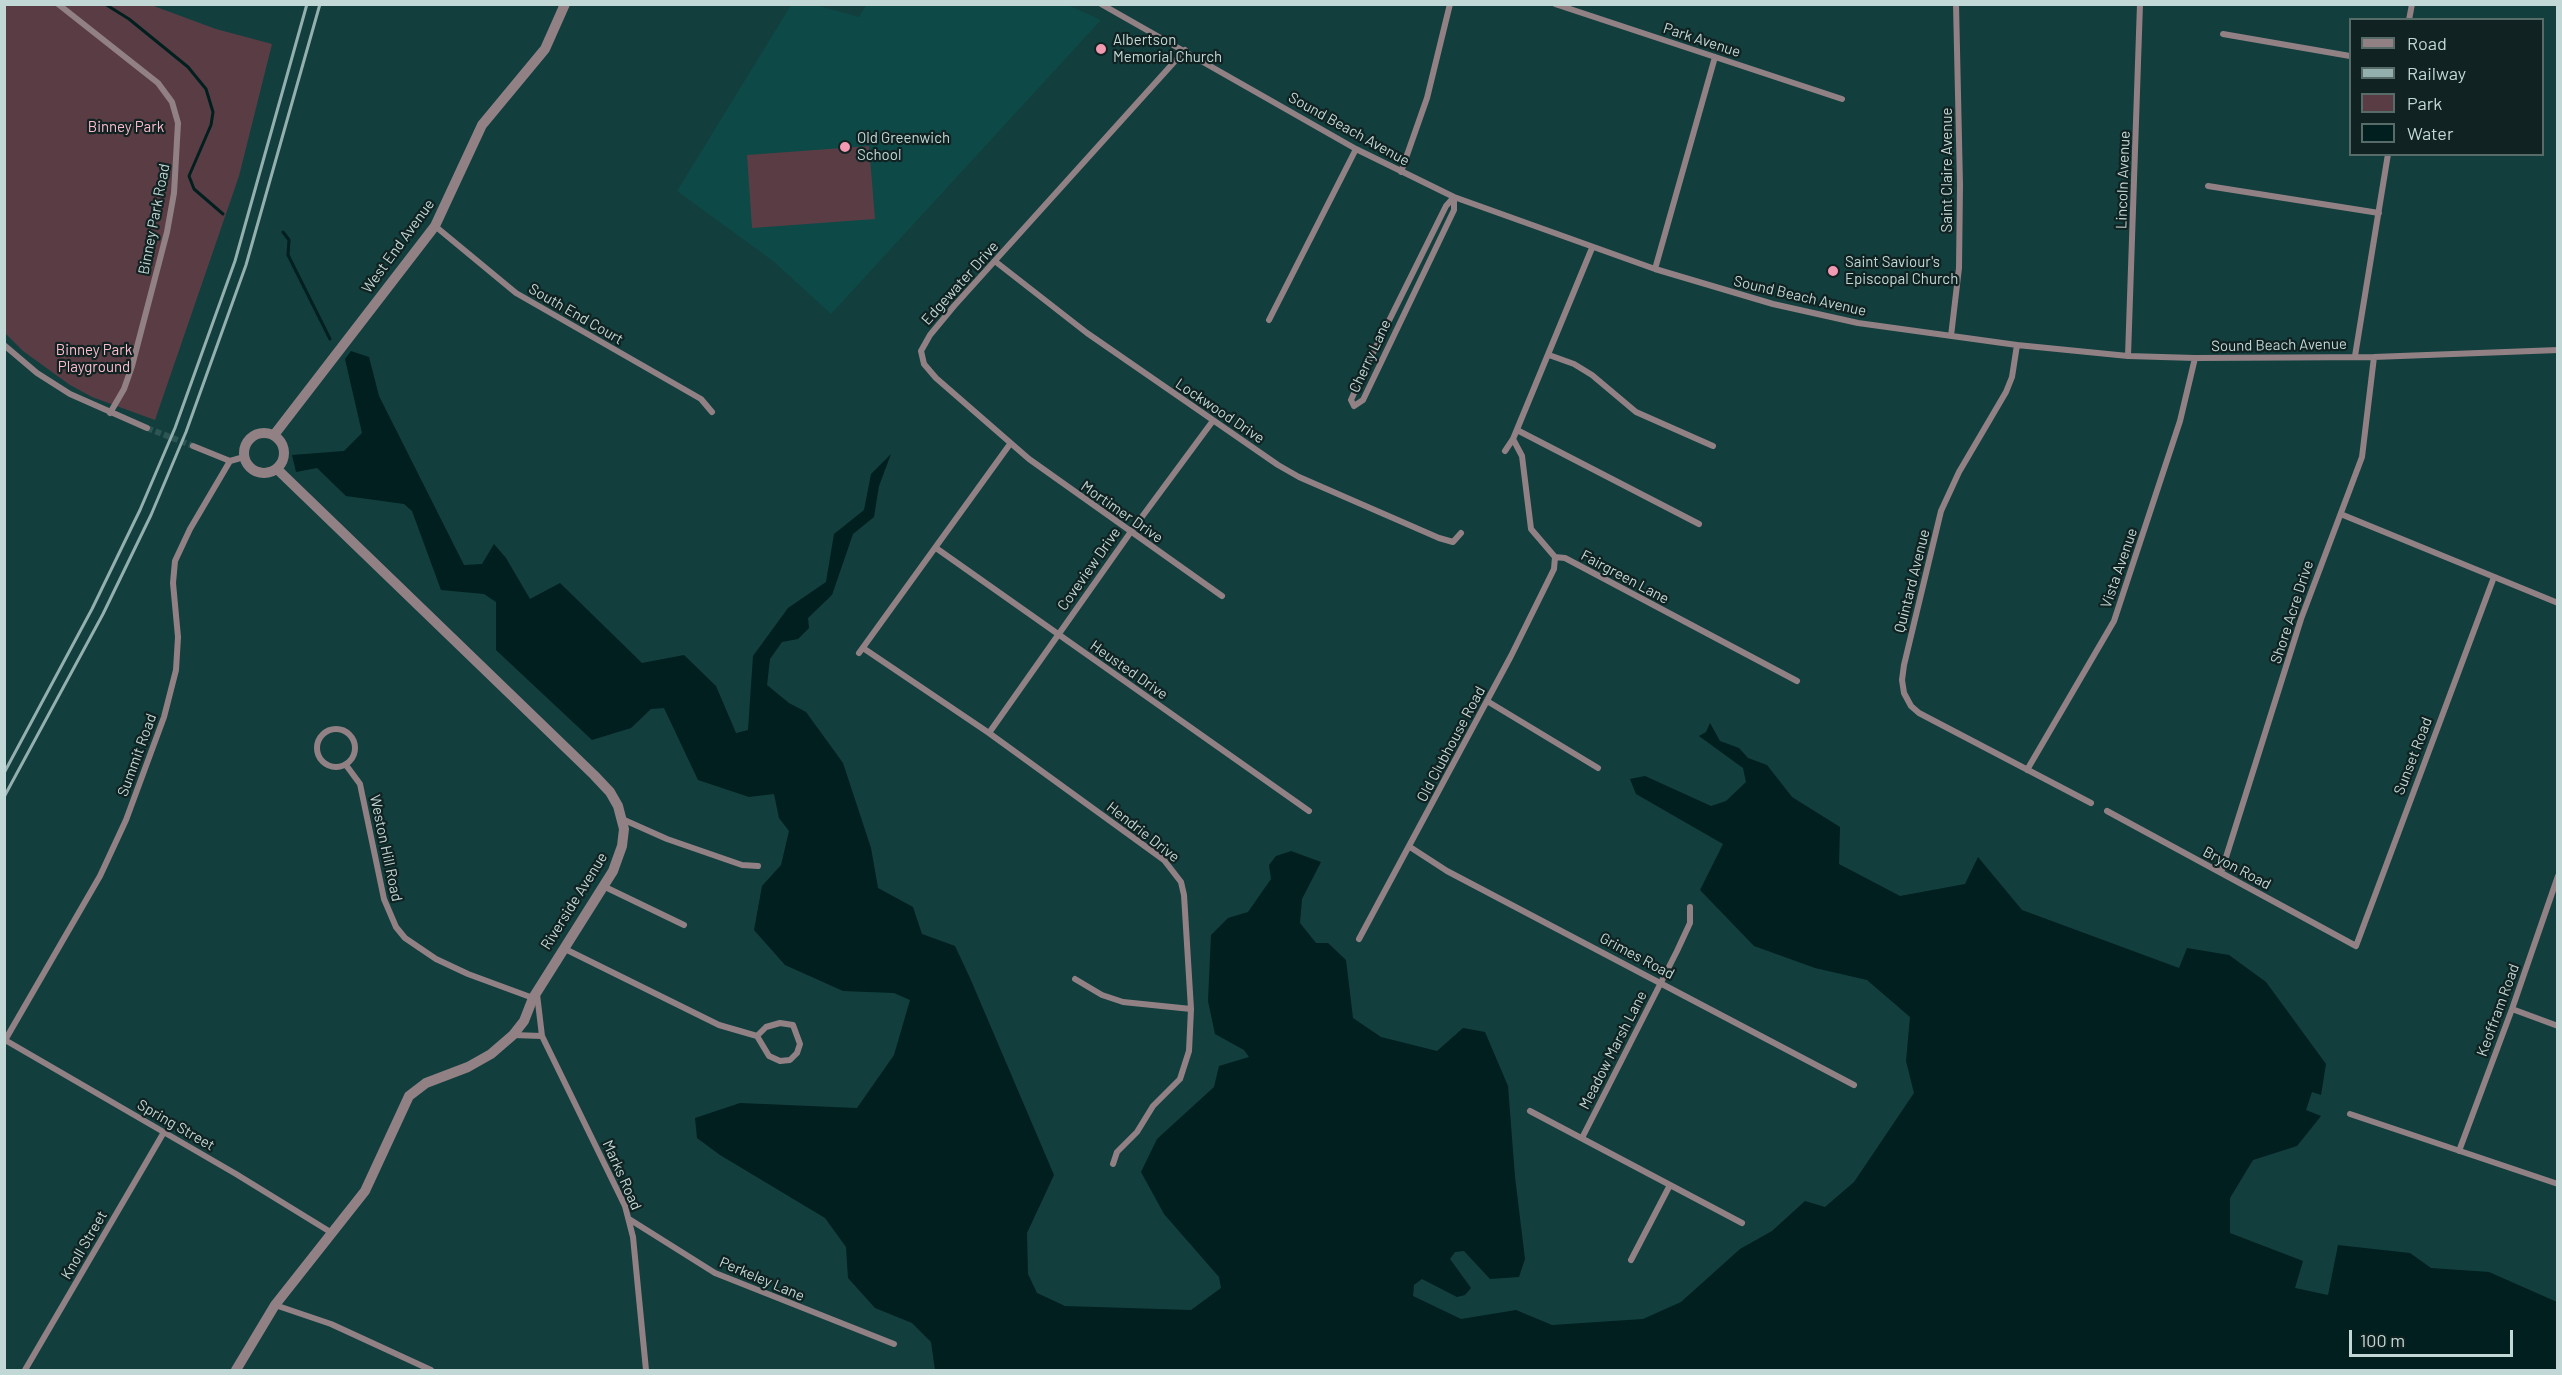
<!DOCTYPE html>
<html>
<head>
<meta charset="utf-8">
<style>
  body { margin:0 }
  #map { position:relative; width:2562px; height:1375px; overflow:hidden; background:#123e3d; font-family:Barlow,sans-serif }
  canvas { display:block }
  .frame { position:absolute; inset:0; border:6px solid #c2d8d6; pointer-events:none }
  .legend { position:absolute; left:2349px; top:18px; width:195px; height:138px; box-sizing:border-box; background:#102221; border:2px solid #576b69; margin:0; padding:8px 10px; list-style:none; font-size:18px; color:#c2d8d6 }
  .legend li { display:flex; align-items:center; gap:12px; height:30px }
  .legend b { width:30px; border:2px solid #576b69 }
  .scale { position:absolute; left:2349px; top:1330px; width:164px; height:27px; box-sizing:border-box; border:3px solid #c2d8d6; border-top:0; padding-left:8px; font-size:18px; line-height:21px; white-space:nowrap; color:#c2d8d6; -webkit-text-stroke:4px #102221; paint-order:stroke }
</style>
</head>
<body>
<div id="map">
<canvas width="2562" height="1375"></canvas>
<div class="frame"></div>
<ul class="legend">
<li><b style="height:8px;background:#928184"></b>Road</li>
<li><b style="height:8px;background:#94b0ae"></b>Railway</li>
<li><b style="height:16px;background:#5a3d44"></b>Park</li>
<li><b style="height:16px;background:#001f1e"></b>Water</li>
</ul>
<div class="scale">100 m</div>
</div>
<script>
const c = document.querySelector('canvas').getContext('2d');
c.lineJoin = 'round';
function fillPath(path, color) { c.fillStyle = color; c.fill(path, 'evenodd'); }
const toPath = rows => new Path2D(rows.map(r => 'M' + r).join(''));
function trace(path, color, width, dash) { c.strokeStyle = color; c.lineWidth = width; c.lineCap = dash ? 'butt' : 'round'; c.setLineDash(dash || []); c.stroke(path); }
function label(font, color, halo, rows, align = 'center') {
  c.font = font + ' Barlow,sans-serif'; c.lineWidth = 4.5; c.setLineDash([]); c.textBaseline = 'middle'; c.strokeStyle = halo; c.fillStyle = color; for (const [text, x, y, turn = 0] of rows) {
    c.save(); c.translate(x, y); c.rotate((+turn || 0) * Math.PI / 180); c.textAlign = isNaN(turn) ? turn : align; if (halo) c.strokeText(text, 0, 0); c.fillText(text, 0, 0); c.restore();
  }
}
fillPath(toPath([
  [1066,4,1101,20,831,314,773,261,677,191,791,5,816,5,859,17,866,5]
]), '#0d4947');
fillPath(toPath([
  [4,5,151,5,216,29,272,44,239,176,155,420,92,397,70,385,23,351,5,333],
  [869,146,875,219,752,228,747,155]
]), '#5a3d44');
fillPath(toPath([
  [351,351,369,357,379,396,464,565,482,564,494,544,506,558,530,599,560,583,642,663,684,655,716,686,736,733,748,730,753,656,788,608,826,582,834,534,864,510,871,474,891,454,879,486,874,517,853,534,832,595,808,618,809,628,798,639,782,642,770,659,767,685,789,703,806,712,843,763,871,848,878,888,913,907,922,934,955,946,970,978,1054,1175,1027,1233,1028,1274,1037,1293,1065,1306,1191,1310,1221,1288,1219,1277,1164,1214,1141,1172,1157,1139,1214,1087,1219,1066,1249,1057,1244,1050,1215,1034,1208,1001,1211,935,1228,918,1248,912,1271,879,1269,865,1276,856,1291,851,1321,862,1302,899,1300,923,1316,943,1328,943,1346,960,1353,1018,1381,1037,1437,1051,1463,1028,1485,1032,1508,1086,1515,1177,1525,1259,1519,1277,1490,1279,1464,1251,1455,1252,1450,1259,1471,1288,1465,1295,1457,1297,1422,1279,1414,1285,1413,1296,1461,1319,1516,1310,1552,1325,1643,1319,1681,1302,1740,1249,1772,1231,1805,1201,1825,1207,1854,1182,1914,1093,1906,1061,1910,1017,1867,980,1815,968,1754,946,1700,890,1723,844,1636,794,1630,779,1645,776,1711,806,1726,801,1746,782,1743,768,1699,736,1706,732,1710,723,1720,741,1739,748,1748,758,1767,765,1792,797,1840,827,1839,864,1900,896,1965,884,1978,857,2022,910,2179,968,2187,948,2229,955,2266,982,2326,1064,2321,1095,2312,1092,2306,1110,2321,1116,2297,1146,2253,1160,2230,1198,2230,1233,2303,1261,2295,1288,2328,1295,2338,1245,2410,1253,2431,1268,2489,1272,2557,1302,2557,1370,935,1370,931,1342,912,1323,875,1308,848,1278,846,1247,825,1218,720,1155,697,1138,695,1118,740,1103,857,1108,894,1055,910,1000,894,993,843,991,785,965,754,930,762,886,781,865,789,831,779,818,774,794,749,797,698,780,664,708,651,709,631,728,592,740,496,650,496,602,484,594,441,590,412,511,404,504,346,496,317,468,296,472,292,455,344,451,362,433,345,359]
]), '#001f1e');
trace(toPath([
  [105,4,129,19,188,67,206,89,213,112,211,125,189,176,194,189,223,214],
  [283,232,289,240,288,255,330,339]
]), '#001f1e', 3);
trace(toPath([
  [147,428,193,446]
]), '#2c5554', 6, [6, 3]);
trace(toPath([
  [58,4,158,83,172,102,178,123,174,193,167,232,132,366,124,389,110,413],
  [1101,4,1356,149,1454,197,1655,269,1773,304,1858,323,2017,345,2128,356,2195,358,2374,357,2558,350],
  [1555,4,1842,99],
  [2409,20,2412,4],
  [2223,34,2350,56],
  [1185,50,954,306,930,335,921,351,924,364,936,378,1029,459,1222,596],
  [1401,172,1427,98,1450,4],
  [2208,186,2379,213],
  [1454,197,1454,210,1363,400,1354,406,1351,400,1363,373,1446,206,1454,197],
  [435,226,516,293,701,399,712,412],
  [996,262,1087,333,1278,465,1299,477,1439,538,1453,542,1461,533],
  [1655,269,1715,57],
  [1269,320,1356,149],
  [1951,336,1959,268,1960,185,1956,4],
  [4,345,37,373,70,394,147,428],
  [2017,345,2012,377,2006,392,1959,472,1941,511,1904,665,1902,680,1904,693,1911,706,1919,713,2091,803],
  [1549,355,1574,364,1592,375,1636,412,1713,446],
  [2128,356,2140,4],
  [2355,356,2388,154],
  [1517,430,1699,524],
  [1513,439,1522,456,1531,529,1555,557,1565,558,1797,681],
  [193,446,230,461,244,457],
  [1505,451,1513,439,1592,248],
  [2343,515,2558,603],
  [936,548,1309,811],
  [863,648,989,733,1164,860,1181,882,1184,895,1191,1009,1189,1051,1180,1079,1153,1106,1137,1132,1117,1152,1113,1164],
  [859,653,1010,444],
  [1487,701,1598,768],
  '317 748a19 19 0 1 1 38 0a19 19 0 1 1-38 0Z',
  [989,733,1130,533,1212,422],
  [346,765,360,784,384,899,396,927,405,938,436,959,468,974,533,998],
  [2027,770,2114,621,2180,421,2195,358],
  [2107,811,2356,946,2494,577],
  [622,819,667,839,742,865,758,866],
  [1410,847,1447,871,1854,1085],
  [2221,873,2301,619,2362,457,2374,357],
  [603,886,684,925],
  [1359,939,1511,656,1554,569,1555,557],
  [563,948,719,1025,757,1036,766,1027,780,1023,793,1025,800,1044,797,1053,790,1060,780,1061,769,1056,757,1036],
  [1075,979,1102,995,1123,1002,1191,1009],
  [537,994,542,1036,625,1206,633,1237,646,1370],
  [2512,1009,2558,1026],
  [513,1035,542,1036],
  [5,1040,236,1174,332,1233],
  [4,1042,100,876,126,820,164,717,176,670,178,637,173,583,175,561,190,529,230,461],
  [1530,1111,1742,1223],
  [2350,1114,2558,1184],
  [1582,1138,1677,951,1690,923,1690,907],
  [2459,1151,2512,1009,2558,876],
  [629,1219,715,1273,894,1344],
  [1631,1260,1670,1185],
  [275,1305,331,1324,431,1370],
  [25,1370,164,1132]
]), '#928184', 6);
trace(toPath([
  '244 453a20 20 0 1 1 40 0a20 20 0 1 1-40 0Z',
  [274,435,435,226,482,125,545,49,565,4],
  [236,1370,275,1305,365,1191,409,1096,426,1083,468,1067,491,1054,513,1035,524,1021,533,998,613,871,622,846,624,829,618,806,610,792,594,775,277,469]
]), '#928184', 10);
trace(toPath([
  [4,773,92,609,140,510,175,428,235,261,307,4],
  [4,797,103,614,151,515,186,432,246,265,320,4]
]), '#94b0ae', 3);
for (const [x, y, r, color] of [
  [1101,49,6,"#f19ab1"],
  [845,147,6,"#f19ab1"],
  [1833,271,6,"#f19ab1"]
]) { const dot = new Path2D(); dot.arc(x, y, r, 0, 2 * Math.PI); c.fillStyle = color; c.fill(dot); trace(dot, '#102221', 2); }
label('15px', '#c2d8d6', '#102221', [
  ["Albertson",1113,40],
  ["Memorial Church",1113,57],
  ["Old Greenwich",857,138],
  ["School",857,155],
  ["Saint Saviour's",1845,262],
  ["Episcopal Church",1845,279]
], 'left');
label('15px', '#c2d8d6', '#102221', [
  ["Park Avenue",1702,40,18],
  ["Sound Beach Avenue",1349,129,29],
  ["Saint Claire Avenue",1947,170,-90],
  ["Lincoln Avenue",2123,180,-88],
  ["Binney Park Road",154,219,-79],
  ["West End Avenue",398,246,-54],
  ["Edgewater Drive",960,283,-48],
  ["Sound Beach Avenue",1800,296,13],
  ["South End Court",576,314,30],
  ["Sound Beach Avenue",2279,345,-1],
  ["Cherry Lane",1370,356,-65],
  ["Lockwood Drive",1220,411,34],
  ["Mortimer Drive",1122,512,35],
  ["Vista Avenue",2119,568,-71],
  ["Coveview Drive",1089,569,-55],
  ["Fairgreen Lane",1625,577,28],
  ["Quintard Avenue",1912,581,-76],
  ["Shore Acre Drive",2292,612,-72],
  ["Heusted Drive",1129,670,35],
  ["Old Clubhouse Road",1451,744,-62],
  ["Summit Road",137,755,-70],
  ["Sunset Road",2413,756,-69],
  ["Hendrie Drive",1143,832,38],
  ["Weston Hill Road",386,848,78],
  ["Bryon Road",2237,868,28],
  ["Riverside Avenue",574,901,-58],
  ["Grimes Road",1637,956,28],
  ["Keoffram Road",2498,1010,-70],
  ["Meadow Marsh Lane",1613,1050,-63],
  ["Spring Street",176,1125,30],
  ["Marks Road",622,1175,66],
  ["Knoll Street",84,1245,-60],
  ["Perkeley Lane",762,1279,23]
]);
label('15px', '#febdcd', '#102221', [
  ["Binney Park",126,127],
  ["Binney Park",94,350],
  ["Playground",94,367]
]);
</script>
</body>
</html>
